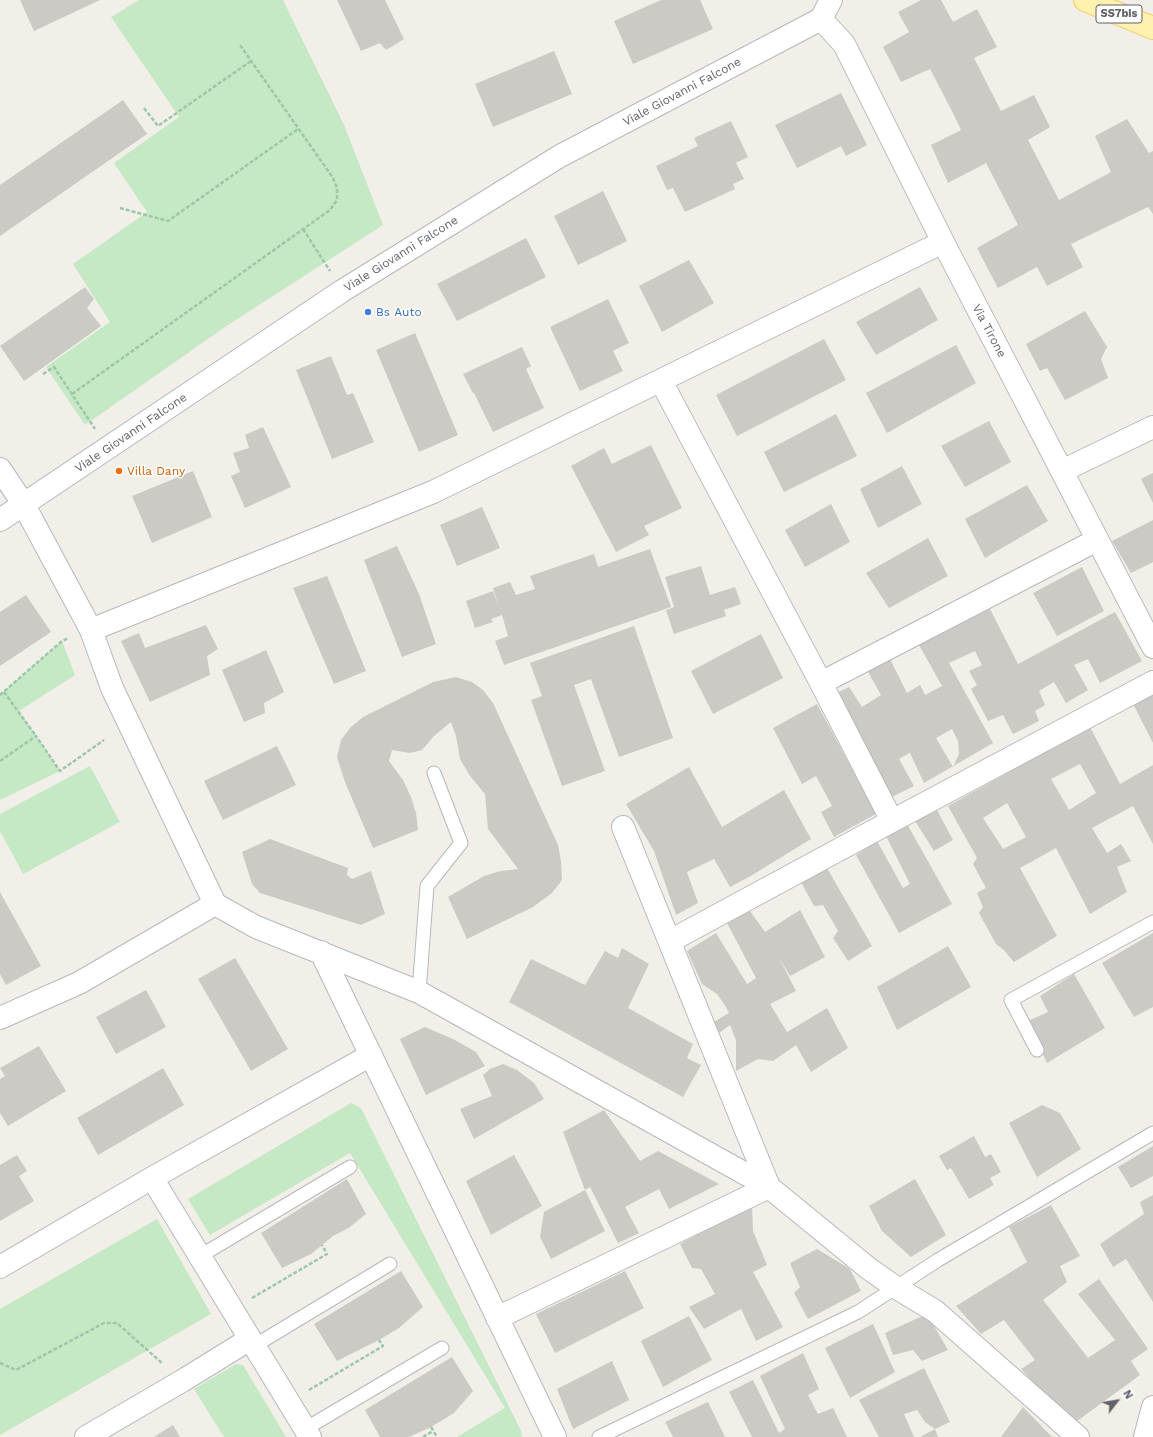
<!DOCTYPE html>
<html>
<head>
<meta charset="utf-8">
<style>
  body { margin:0 }
  #map { position:relative; width:1153px; height:1437px; overflow:hidden; background:#f1efe8; font-family:"Work Sans",sans-serif }
  canvas { display:block }
  .north { position:absolute; left:1097px; top:1381px; width:40px; height:40px; -webkit-text-stroke:3px #fff; paint-order:stroke; rotate:59deg; font-size:11px; font-weight:700; line-height:16px; text-align:center; color:#5f6368 }
  .north::after { content:''; display:block; margin:auto; width:14px; height:18px; background:#5f6368; clip-path:polygon(50% 0,100% 100%,50% 72%,0 100%) }
</style>
</head>
<body>
<div id="map">
<canvas width="1153" height="1437"></canvas>
<div class="north">N</div>
</div>
<script>
const c = document.querySelector('canvas').getContext('2d');
c.lineJoin = 'round';
function fillPath(path, color) { c.fillStyle = color; c.fill(path, 'evenodd'); }
const toPath = rows => new Path2D(rows.map(r => 'M' + r).join(''));
function trace(path, color, width, dash) { c.strokeStyle = color; c.lineWidth = width; c.lineCap = dash ? 'butt' : 'round'; c.setLineDash(dash || []); c.stroke(path); }
function label(font, color, halo, rows, align = 'center') {
  c.font = font + ' "Work Sans",sans-serif'; c.lineWidth = 3; c.setLineDash([]); c.textBaseline = 'middle'; c.strokeStyle = halo; c.fillStyle = color; for (const [text, x, y, turn = 0] of rows) {
    c.save(); c.translate(x, y); c.rotate((+turn || 0) * Math.PI / 180); c.textAlign = isNaN(turn) ? turn : align; if (halo) c.strokeText(text, 0, 0); c.fillText(text, 0, 0); c.restore();
  }
}
fillPath(toPath([
  [139,0,283,0,344,125,383,225,225,327,85,425,46,367,110,322,73,264,147,212,114,163,179,117,111,17],
  [62,641,75,675,19,711,60,771,0,800,0,695],
  [90,766,120,822,23,874,0,831,0,814],
  [351,1103,361,1108,521,1431,522,1437,457,1437,505,1408,350,1153,210,1235,188,1199],
  [157,1219,211,1314,0,1435,0,1309],
  [236,1364,243,1365,286,1437,224,1437,194,1389]
]), '#c5e8c5');
fillPath(toPath([
  [20,0,100,0,34,31],
  [337,0,385,0,404,39,386,50,380,43,361,51],
  [661,0,700,0,713,29,633,64,614,21],
  [921,0,941,0,953,22,977,9,997,47,974,58,1001,111,1034,95,1050,127,1028,140,1059,200,1111,172,1095,136,1127,119,1149,153,1153,151,1153,214,1148,207,1071,244,1083,267,1047,286,1037,267,998,288,977,248,1018,225,986,163,948,183,931,145,961,130,952,111,930,69,901,82,883,47,909,32,898,12],
  [554,51,572,94,493,127,475,84],
  [841,93,867,145,846,156,841,146,797,168,775,125],
  [123,100,147,134,0,236,0,185],
  [731,121,748,157,736,163,744,179,733,184,735,189,685,212,673,188,667,190,656,166,698,146,694,138],
  [603,191,627,241,578,265,554,216],
  [526,238,546,277,457,321,437,284],
  [689,260,714,303,662,332,639,286],
  [85,287,94,299,87,308,101,326,24,381,0,346],
  [920,287,938,320,876,355,856,322],
  [608,299,629,343,613,351,623,371,580,391,550,327],
  [1085,311,1107,347,1101,359,1108,378,1065,400,1047,368,1040,371,1026,344],
  [415,333,458,435,419,452,376,350],
  [824,339,846,380,737,436,716,395],
  [956,345,976,383,887,433,866,393],
  [522,347,531,366,526,369,544,408,493,432,474,393,473,393,463,374],
  [331,356,347,395,353,393,374,442,332,459,296,370],
  [836,414,857,456,784,492,764,452],
  [989,421,1011,462,965,487,941,446],
  [263,427,291,487,245,508,231,476,240,472,233,453,249,448,245,435],
  [651,445,682,508,644,526,649,535,616,552,571,466,604,448,612,464],
  [902,466,922,504,878,528,860,489],
  [193,471,212,517,152,543,132,496],
  [1153,473,1153,503,1141,479],
  [1027,485,1048,521,985,558,965,519],
  [831,504,850,542,805,567,785,530],
  [482,507,500,548,457,566,440,525],
  [1153,520,1153,562,1131,573,1112,541],
  [928,538,948,576,889,608,866,573],
  [397,546,419,594,436,644,402,657,364,560],
  [650,549,671,607,504,665,495,641,508,636,502,615,491,619,493,622,475,628,466,601,493,591,499,607,493,588,510,582,516,595,535,589,530,576,594,554,598,567],
  [701,566,710,595,735,587,741,604,724,610,726,616,674,634,666,610,674,607,665,577],
  [1082,567,1104,611,1057,636,1033,593],
  [327,576,366,671,334,684,293,588],
  [26,595,51,632,0,666,0,612],
  [990,609,1018,664,1115,612,1142,661,1100,683,1088,659,1074,665,1088,690,1066,703,1054,682,1039,691,1045,705,1035,711,1039,721,1013,734,1003,715,988,721,971,689,977,685,969,671,982,665,975,651,949,663,993,743,924,783,910,753,899,759,914,786,892,797,835,694,849,687,862,707,881,695,868,672,890,659,907,693,920,685,925,695,942,686,919,645],
  [952,729,958,741,959,754,953,767,936,738],
  [206,625,218,649,207,656,210,675,150,702,121,641,139,633,145,648],
  [634,626,673,738,619,757,591,679,574,685,605,771,562,786,531,700,542,696,530,663],
  [761,634,783,678,713,714,691,671],
  [266,650,284,692,264,703,265,713,244,722,222,670],
  [456,677,472,682,483,690,493,703,558,845,561,861,562,880,552,893,533,907,467,939,448,897,484,876,501,871,518,869,488,829,485,794,470,776,460,759,456,736,451,722,434,736,422,750,410,753,392,750,389,761,403,780,411,797,416,813,418,830,373,848,345,782,337,757,341,740,351,727,363,717,433,682],
  [1153,694,1153,743,1133,704],
  [817,704,876,814,834,837,821,812,832,806,816,776,802,784,773,728],
  [1090,727,1120,784,1153,765,1153,844,1133,806,1092,828,1107,853,1121,844,1131,861,1117,867,1127,892,1090,914,1056,848,1020,868,1057,936,1014,962,1004,950,996,944,979,913,983,907,977,893,986,888,973,864,977,858,948,806],
  [1080,764,1096,793,1069,810,1051,779],
  [1007,803,1026,837,1003,849,983,818],
  [277,746,296,785,223,820,204,781],
  [689,767,722,827,784,790,811,839,749,877,730,887,714,859,687,872,698,903,676,915,654,851,626,804],
  [937,810,953,840,934,851,915,821],
  [907,824,952,904,899,933,856,855,877,841,903,888,910,884,886,836],
  [270,839,348,868,347,875,352,879,371,871,385,914,361,925,260,893,252,884,242,852],
  [827,868,872,946,848,961,833,938,838,931,823,905,814,906,801,882],
  [0,892,41,966,6,985,0,974],
  [800,910,825,957,790,976,779,958,796,991,770,1004,787,1032,827,1008,848,1048,811,1072,796,1045,773,1061,758,1059,736,1071,736,1040,730,1025,718,1034,712,1023,729,1013,726,1007,717,994,702,984,687,951,716,933,747,984,756,978,727,923,750,911,765,932],
  [1153,933,1153,1007,1134,1017,1102,963],
  [948,946,971,987,897,1030,877,987],
  [622,948,649,964,628,1008,693,1044,687,1058,701,1065,683,1097,509,1002,531,959,585,985,605,951,618,958],
  [235,958,288,1049,251,1071,198,979],
  [1074,974,1105,1028,1047,1063,1028,1021,1048,1012,1040,996],
  [146,990,166,1027,116,1054,96,1017],
  [425,1027,453,1039,476,1052,485,1066,426,1095,400,1039],
  [39,1046,66,1091,8,1126,0,1113,0,1079,5,1076,0,1068],
  [503,1064,517,1070,534,1083,544,1099,474,1139,460,1109,492,1096,483,1075,490,1069],
  [163,1068,184,1105,98,1155,77,1118],
  [1042,1105,1060,1113,1081,1149,1037,1177,1009,1123],
  [604,1110,640,1161,658,1151,719,1184,669,1209,659,1189,625,1207,639,1233,618,1243,590,1187,585,1190,563,1132],
  [974,1136,985,1157,991,1154,1001,1172,990,1178,994,1185,969,1199,951,1168,947,1170,939,1156],
  [1153,1146,1153,1176,1131,1188,1118,1167],
  [17,1155,27,1171,19,1176,34,1201,0,1221,0,1165],
  [514,1155,542,1206,491,1235,466,1181],
  [347,1179,366,1214,350,1227,333,1236,311,1254,282,1268,261,1233],
  [915,1179,946,1235,911,1257,882,1231,869,1206],
  [585,1190,605,1231,551,1259,540,1237,544,1212],
  [1153,1195,1153,1302,1126,1259,1113,1267,1100,1244,1144,1214,1140,1202],
  [752,1205,753,1231,767,1265,753,1272,783,1327,756,1341,741,1309,704,1329,689,1307,715,1294,701,1269,692,1268,680,1244],
  [1051,1205,1080,1256,1060,1266,1067,1282,1043,1300,1088,1358,1115,1340,1078,1294,1099,1279,1148,1349,1131,1361,1140,1375,1073,1424,1021,1369,1035,1360,1004,1320,981,1334,956,1306,1027,1262,1009,1227],
  [817,1249,850,1269,861,1291,808,1319,794,1293,800,1287,790,1263],
  [401,1271,423,1307,399,1328,379,1340,337,1361,314,1324],
  [625,1271,644,1308,555,1353,536,1314],
  [927,1314,948,1350,922,1361,913,1350,893,1355,885,1333],
  [689,1316,712,1360,663,1387,641,1341],
  [873,1324,895,1372,850,1398,825,1348],
  [803,1353,819,1389,808,1395,818,1414,833,1408,847,1437,752,1437,729,1392,753,1380,779,1433,785,1429,760,1376],
  [452,1357,473,1391,454,1413,431,1427,409,1437,380,1437,365,1410],
  [612,1361,629,1400,573,1429,557,1389],
  [924,1368,950,1422,935,1429,925,1422,917,1410,904,1414,914,1437,879,1437,859,1400],
  [708,1402,725,1437,673,1437,665,1422],
  [1023,1407,1052,1437,1001,1437],
  [173,1425,180,1437,154,1437],
  [935,1429,938,1437,920,1437]
]), '#cccac5');
const lane = toPath([
  [419,992,427,886,461,843,434,773],
  [1037,1050,1011,1000,1153,922],
  [200,1256,350,1167],
  [254,1346,390,1264],
  [305,1429,442,1348],
  [599,1437,858,1312,938,1260,1153,1133]
]);
const street = toPath([
  [821,19,844,44,943,242,1153,647],
  [821,19,831,0],
  [661,381,821,683,892,821],
  [0,469,24,505,91,630,112,688,215,904,256,927,419,992,769,1187,868,1268,895,1287,935,1311,1078,1437],
  [1062,471,1153,427],
  [0,520,342,291,560,156,821,19],
  [91,630,433,492,943,242],
  [821,683,1097,540],
  [623,827,769,1187],
  [670,941,892,821,1153,682],
  [321,952,555,1437],
  [0,1018,79,983,215,904],
  [152,1178,310,1437],
  [0,1267,152,1178,371,1055],
  [497,1318,769,1187],
  [86,1437,182,1381,250,1339],
  [1145,1437,1153,1407]
]);
const primary = toPath([
  [1085,0,1153,28]
]);
trace(lane, '#b5b8bc', 15);
trace(street, '#b5b8bc', 24);
trace(primary, '#f2c960', 24);
trace(toPath([
  [144,108,158,126,251,61],
  [120,208,168,221,298,129],
  [303,229,330,271],
  [43,374,54,367,95,429],
  [72,394,330,210,337,200,337,188,333,178,240,45],
  [4,692,36,736],
  [0,695,62,641,69,638],
  [0,761,36,736,60,771,104,740],
  [252,1298,327,1254,322,1245],
  [0,1363,16,1370,104,1323,117,1323,163,1364],
  [309,1390,383,1346,379,1340],
  [431,1427,437,1437],
  [423,1437,433,1431]
]), '#9cc7a9', 2.5, [4, 2]);
trace(lane, '#fff', 13);
trace(street, '#fff', 22);
trace(primary, '#fff2af', 22);
for (const [x, y, r, color] of [
  [368,312,4,"#3f7fe0"],
  [119,471,4,"#e8710a"]
]) { const dot = new Path2D(); dot.arc(x, y, r, 0, 2 * Math.PI); c.fillStyle = color; c.fill(dot); trace(dot, '#fff', 1.5); }
for (const [x, y, w] of [
  [1119,14,46]
]) { const box = new Path2D(); box.roundRect(x - w / 2, y - 9, w, 18, 3); c.fillStyle = '#fff'; c.fill(box); trace(box, '#5f6368', 1); }
label('bold 11px', '#5f6368', null, [
  ["SS7bis",1119,14]
]);
label('12px', '#5f6368', '#fff', [
  ["Viale Giovanni Falcone",682,92,-28],
  ["Viale Giovanni Falcone",401,254,-32],
  ["Via Tirone",989,331,62],
  ["Viale Giovanni Falcone",131,433,-34]
]);
label('12px', '#366cbe', '#fff', [
  ["Bs Auto",376,312]
], 'left');
label('12px', '#c56008', '#fff', [
  ["Villa Dany",127,471]
], 'left');
</script>
</body>
</html>
